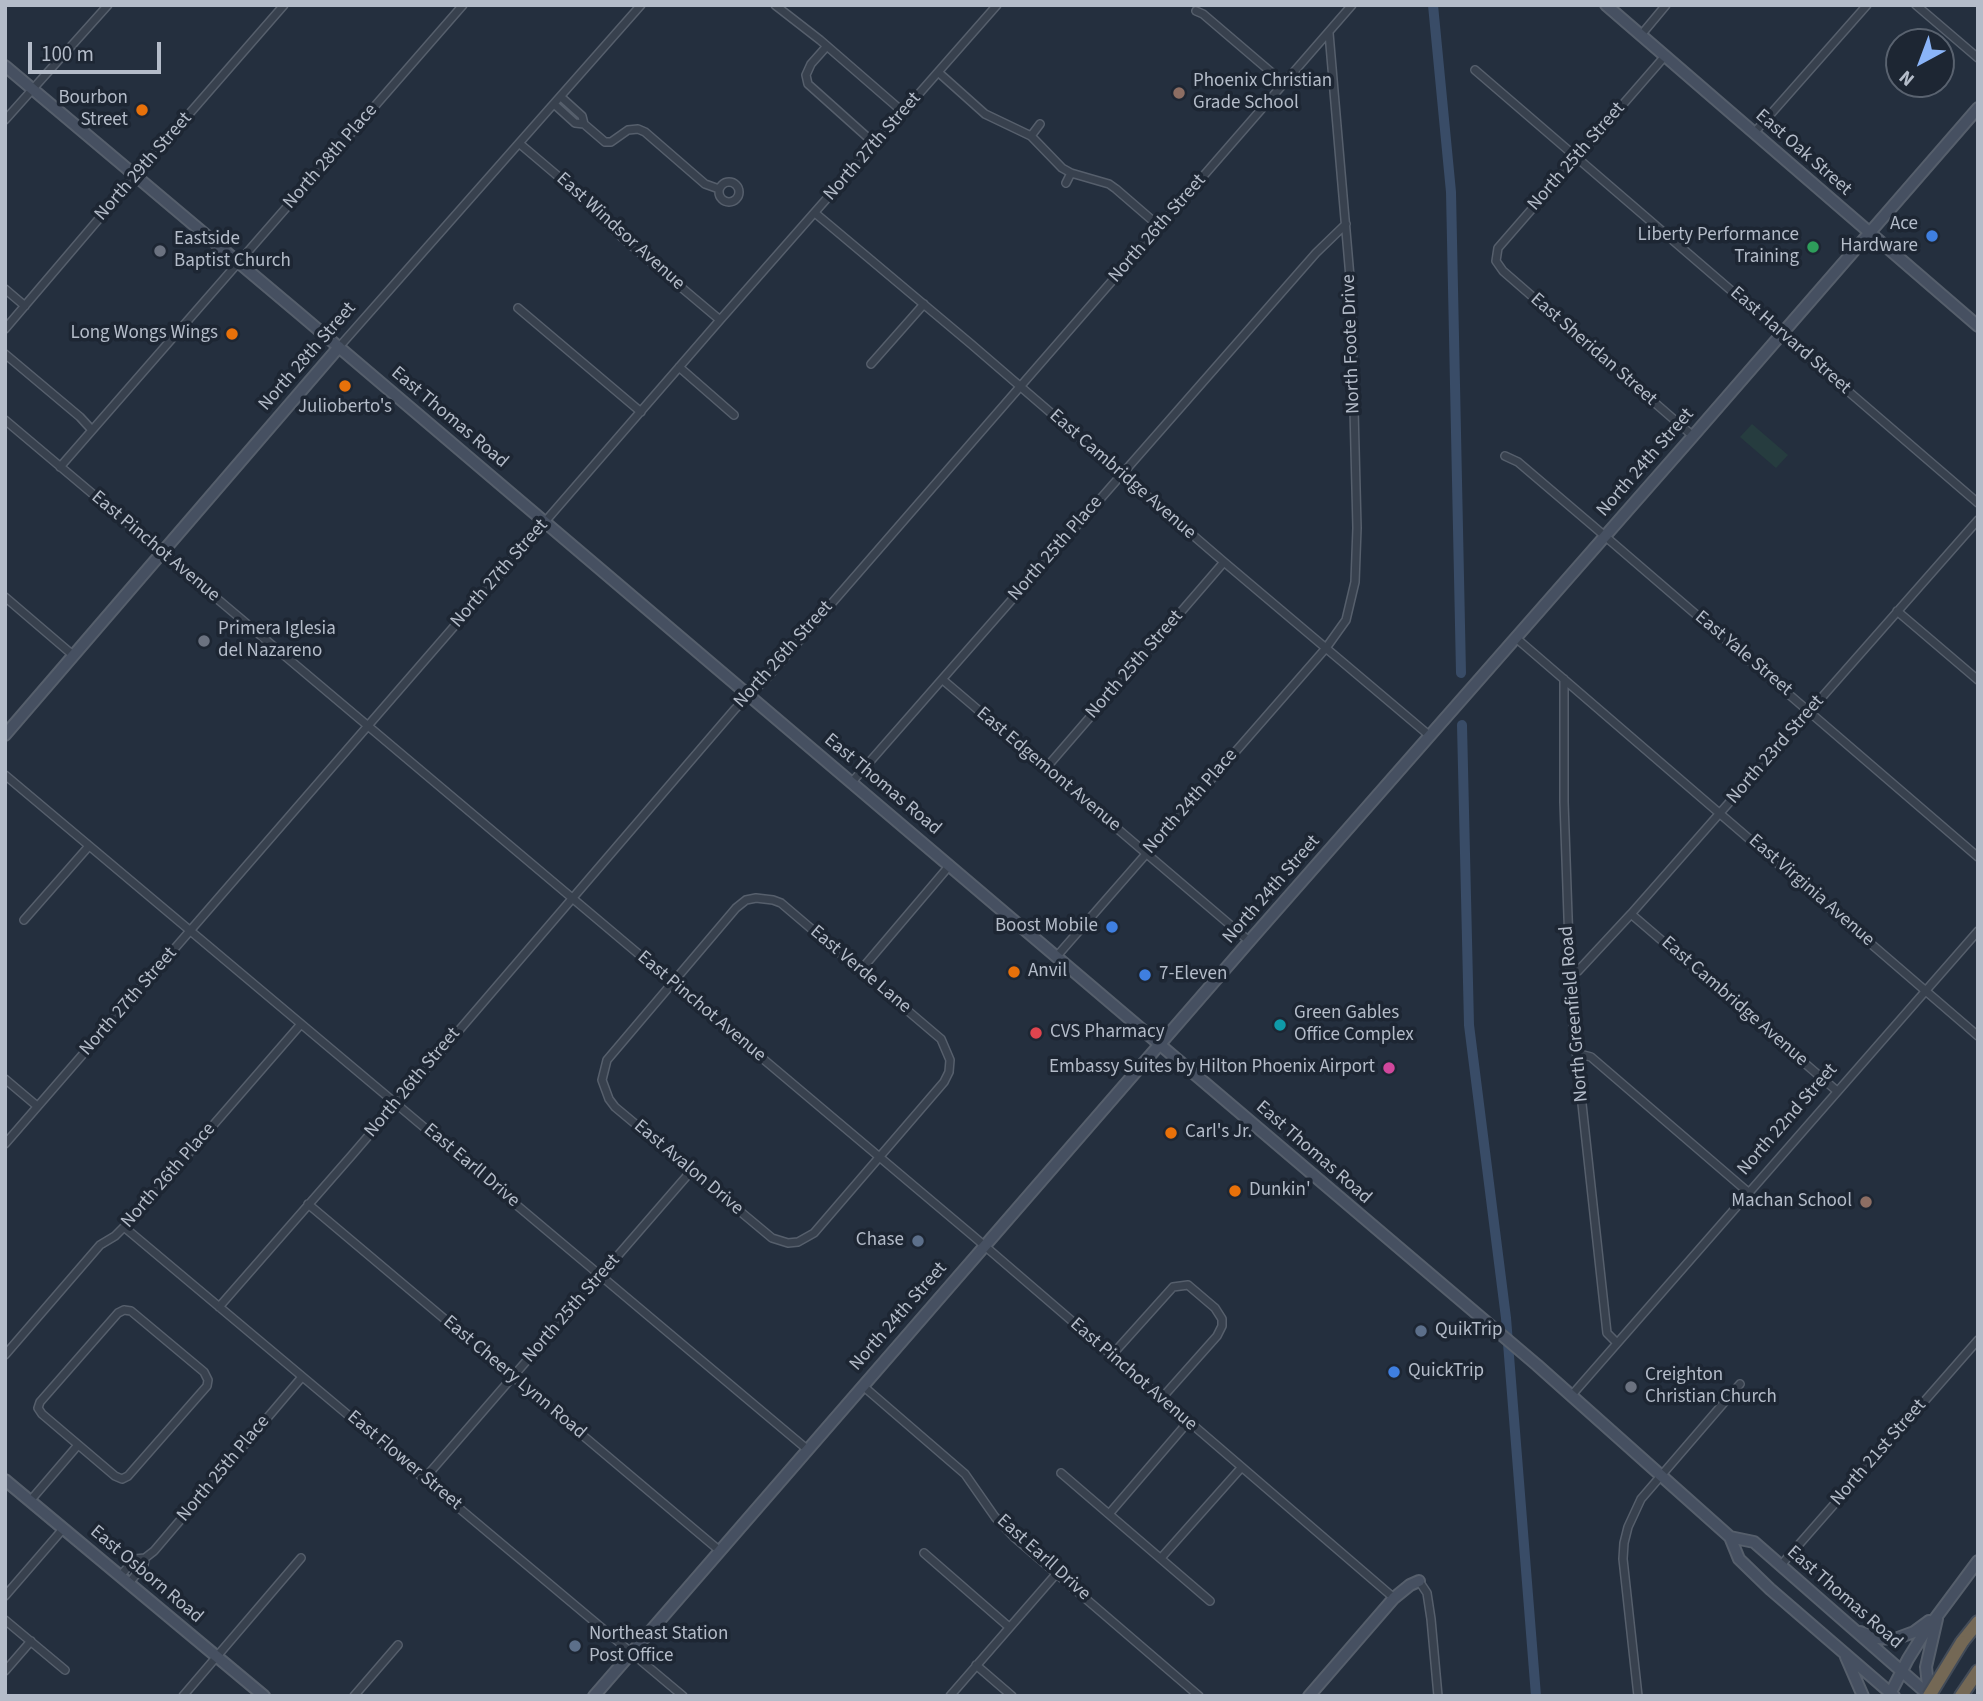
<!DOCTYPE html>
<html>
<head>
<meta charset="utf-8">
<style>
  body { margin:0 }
  #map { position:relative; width:1983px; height:1701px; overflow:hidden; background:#242f3e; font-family:"Source Sans 3",sans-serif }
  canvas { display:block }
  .frame { position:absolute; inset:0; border:7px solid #b4bcc9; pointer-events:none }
  .north { position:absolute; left:1885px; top:28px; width:70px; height:70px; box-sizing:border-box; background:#1d2633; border:2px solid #59626f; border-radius:50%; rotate:221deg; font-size:19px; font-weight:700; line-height:28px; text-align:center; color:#b4bcc9 }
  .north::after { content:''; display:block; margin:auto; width:24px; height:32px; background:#8ab4f8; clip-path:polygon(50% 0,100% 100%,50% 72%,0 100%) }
  .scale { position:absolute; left:28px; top:42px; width:133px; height:32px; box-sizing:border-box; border:4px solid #b4bcc9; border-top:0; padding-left:9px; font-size:21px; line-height:24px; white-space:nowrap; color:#b4bcc9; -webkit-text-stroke:5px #1d2633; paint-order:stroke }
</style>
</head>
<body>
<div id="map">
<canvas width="1983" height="1701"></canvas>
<div class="frame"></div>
<div class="north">N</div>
<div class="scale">100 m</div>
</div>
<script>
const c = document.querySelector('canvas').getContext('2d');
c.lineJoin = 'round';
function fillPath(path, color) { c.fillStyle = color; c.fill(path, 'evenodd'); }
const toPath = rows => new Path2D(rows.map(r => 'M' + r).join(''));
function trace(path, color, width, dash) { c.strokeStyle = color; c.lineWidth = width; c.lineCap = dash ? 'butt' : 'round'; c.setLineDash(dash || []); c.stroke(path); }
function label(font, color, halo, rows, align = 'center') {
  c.font = font + ' "Source Sans 3",sans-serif'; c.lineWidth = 7; c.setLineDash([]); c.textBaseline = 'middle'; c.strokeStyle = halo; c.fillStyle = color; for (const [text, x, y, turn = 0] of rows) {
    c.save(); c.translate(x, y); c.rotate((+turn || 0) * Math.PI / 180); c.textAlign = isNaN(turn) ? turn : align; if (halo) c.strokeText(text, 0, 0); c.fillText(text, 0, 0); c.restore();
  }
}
fillPath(toPath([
  [1752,424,1788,455,1776,468,1740,437]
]), '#263c3f');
trace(toPath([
  [1433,5,1451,192,1461,673],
  [1462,725,1469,1025,1506,1318,1536,1696]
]), '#394c67', 10);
const street = toPath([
  [775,5,820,40,903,112],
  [1916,5,1978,58],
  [1196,11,1203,14,1285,84],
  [1641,35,1666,5],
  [827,46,811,64,806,75,808,84,875,144],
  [1665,56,1498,248,1496,261,1503,271,1693,436],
  [1475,70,1978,503],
  [938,72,985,114,1031,136,1062,168,1071,173,1109,184,1116,189,1160,227],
  [561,97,582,116,584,124,605,142,611,142,628,130,638,129,645,132,705,184,719,189],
  [554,104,575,123,584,124],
  [5,120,108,5],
  [1754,133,1867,5],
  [1031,136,1040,124],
  [520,144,592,205,607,223,625,240,720,320],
  '719 192a10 10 0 1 1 20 0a10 10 0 1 1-20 0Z',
  [1066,183,1071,173],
  [815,213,971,344,1224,562,1430,736],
  [5,289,25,306],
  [518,308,641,412],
  [5,329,149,160,284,5],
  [339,347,641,5],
  [5,354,80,417,91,429],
  [871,364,924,304],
  [679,367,734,415],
  [5,420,972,1235,1394,1598],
  [1505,456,1518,462,1592,525,1978,857],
  [60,467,463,5],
  [5,597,74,656],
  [1897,611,1978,680],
  [1516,638,1978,1036],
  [1564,679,1564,802,1571,1003,1607,1333,1617,1343],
  [943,680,1249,941],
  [1046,768,1224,562],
  [5,775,808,1450],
  [852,782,1316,253,1346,224],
  [756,898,773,900,781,903,941,1039,950,1060,949,1072,944,1082,814,1233,798,1242,788,1243,772,1238,615,1107,609,1099,602,1080,607,1060,736,908,746,900,756,898],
  [1631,914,1837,1091],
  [24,920,89,846],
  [1057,956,1326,648,1346,620,1355,582,1357,528,1351,289,1329,33],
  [860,971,950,865],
  [1569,975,1578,971,1631,914,1978,520],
  [1576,1053,1591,1057,1748,1192],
  [5,1079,37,1106],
  [5,1144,720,320,997,5],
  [308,1204,720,1551],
  [124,1227,683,1696],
  [219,1307,352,1155,735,709,765,680,1352,5],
  [124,1310,131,1311,204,1372,208,1380,207,1386,128,1476,122,1479,115,1476,42,1414,38,1408,40,1402,118,1313,124,1310],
  [5,1355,100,1245,115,1236,129,1222,301,1024],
  [1111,1356,1173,1287,1188,1285,1215,1308,1222,1319,1222,1326,1217,1336,1161,1399],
  [863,1386,965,1474,995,1517,1015,1538,1199,1696],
  [1571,1396,1978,931],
  [1061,1473,1210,1601],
  [425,1478,692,1170],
  [30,1501,78,1445],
  [1109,1514,1188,1422],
  [924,1553,1009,1627],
  [1161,1558,1241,1468],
  [1781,1565,1978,1340],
  [120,1576,135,1559,145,1558,154,1551,302,1377],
  [1419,1581,1427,1593,1431,1619,1438,1696],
  [129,1583,144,1565,145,1558],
  [5,1596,63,1529],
  [5,1620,65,1670],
  [976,1665,1012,1696],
  [5,1671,31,1641],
  [183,1696,301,1558],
  [354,1696,398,1645],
  [950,1696,1057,1573],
  [1638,1696,1623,1559,1624,1543,1628,1527,1641,1499,1740,1384]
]);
const secondary = toPath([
  [1606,5,1978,326],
  [5,66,301,315,1537,1365,1730,1537,1739,1559,1770,1589,1894,1696],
  [5,735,339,347],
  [5,1480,264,1696],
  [1730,1537,1754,1542,1930,1696],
  [1860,1632,1878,1638,1895,1639,1914,1632,1929,1621],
  [1846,1657,1863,1696],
  [1929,1695,1926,1667,1937,1619],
  [594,1696,1253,937,1693,436,1978,108],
  [1309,1696,1394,1598,1410,1585,1419,1581],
  [1889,1696,1908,1659,1923,1635,1978,1561]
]);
const highway = toPath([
  [1962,1642,1978,1622],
  [1961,1696,1978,1671]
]);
trace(street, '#565f6c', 10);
trace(secondary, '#565f6c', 14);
trace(highway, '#434c59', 16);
trace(street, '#38414e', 7);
trace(secondary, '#465061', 10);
trace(highway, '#746855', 12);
const highwayBridge = toPath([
  [1929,1696,1962,1642]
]);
trace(highwayBridge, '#434c59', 16, []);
trace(highwayBridge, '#746855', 12);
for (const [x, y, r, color] of [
  [1179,93,7,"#8d6e63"],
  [142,110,7,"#e8710a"],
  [1932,236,7,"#3f7fe0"],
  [1813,247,7,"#2e9e5b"],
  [160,251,7,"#6b7280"],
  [232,334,7,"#e8710a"],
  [345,386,7,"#e8710a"],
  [204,641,7,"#6b7280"],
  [1112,927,7,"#3f7fe0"],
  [1014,972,7,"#e8710a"],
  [1145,975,7,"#3f7fe0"],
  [1280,1025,7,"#0f9aa8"],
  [1036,1033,7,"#e0444e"],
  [1389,1068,7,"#d1479c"],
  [1171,1133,7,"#e8710a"],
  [1235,1191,7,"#e8710a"],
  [1866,1202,7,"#8d6e63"],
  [918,1241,7,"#5c6f8a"],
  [1421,1331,7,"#5c6f8a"],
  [1394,1372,7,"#3f7fe0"],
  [1631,1387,7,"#6b7280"],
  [575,1646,7,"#5c6f8a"]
]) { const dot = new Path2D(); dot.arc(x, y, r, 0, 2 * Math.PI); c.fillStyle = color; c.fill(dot); trace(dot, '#1d2633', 2.5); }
label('19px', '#b4bcc9', '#1d2633', [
  ["Phoenix Christian",1193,82],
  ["Grade School",1193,104],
  ["Bourbon",128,99,"right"],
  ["Street",128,121,"right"],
  ["Ace",1918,225,"right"],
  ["Hardware",1918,247,"right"],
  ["Liberty Performance",1799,236,"right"],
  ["Training",1799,258,"right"],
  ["Eastside",174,240],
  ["Baptist Church",174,262],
  ["Long Wongs Wings",218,334,"right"],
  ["Julioberto's",345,408,"center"],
  ["Primera Iglesia",218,630],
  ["del Nazareno",218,652],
  ["Boost Mobile",1098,927,"right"],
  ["Anvil",1028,972],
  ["7-Eleven",1159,975],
  ["Green Gables",1294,1014],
  ["Office Complex",1294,1036],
  ["CVS Pharmacy",1050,1033],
  ["Embassy Suites by Hilton Phoenix Airport",1375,1068,"right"],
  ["Carl's Jr.",1185,1133],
  ["Dunkin'",1249,1191],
  ["Machan School",1852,1202,"right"],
  ["Chase",904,1241,"right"],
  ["QuikTrip",1435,1331],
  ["QuickTrip",1408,1372],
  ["Creighton",1645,1376],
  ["Christian Church",1645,1398],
  ["Northeast Station",589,1635],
  ["Post Office",589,1657]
], 'left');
label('19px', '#b4bcc9', '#1d2633', [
  ["North 27th Street",873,147,-49],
  ["East Oak Street",1803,153,41],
  ["North 28th Place",331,157,-49],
  ["North 25th Street",1577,157,-49],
  ["North 29th Street",144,167,-49],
  ["North 26th Street",1158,229,-49],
  ["East Windsor Avenue",620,232,42],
  ["East Harvard Street",1790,341,41],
  ["North Foote Drive",1352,344,-92],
  ["East Sheridan Street",1593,350,41],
  ["North 28th Street",308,357,-49],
  ["East Thomas Road",449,418,40],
  ["North 24th Street",1646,463,-49],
  ["East Cambridge Avenue",1122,475,41],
  ["East Pinchot Avenue",155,547,40],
  ["North 25th Place",1056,549,-49],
  ["North 27th Street",500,574,-49],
  ["East Yale Street",1743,654,40],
  ["North 26th Street",784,655,-48],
  ["North 25th Street",1135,665,-49],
  ["North 23rd Street",1776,750,-49],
  ["East Edgemont Avenue",1048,770,40],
  ["East Thomas Road",882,785,40],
  ["North 24th Place",1191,802,-49],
  ["North 24th Street",1272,890,-49],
  ["East Virginia Avenue",1811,891,41],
  ["East Verde Lane",860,970,40],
  ["North 27th Street",129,1002,-49],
  ["East Cambridge Avenue",1734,1002,41],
  ["East Pinchot Avenue",701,1007,40],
  ["North Greenfield Road",1575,1014,-95],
  ["North 26th Street",413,1083,-50],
  ["North 22nd Street",1788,1120,-49],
  ["East Thomas Road",1313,1153,41],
  ["East Earll Drive",471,1166,40],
  ["East Avalon Drive",688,1168,40],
  ["North 26th Place",169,1176,-49],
  ["North 25th Street",572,1309,-49],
  ["North 24th Street",899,1317,-49],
  ["East Pinchot Avenue",1133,1375,41],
  ["East Cheery Lynn Road",514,1378,40],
  ["North 21st Street",1879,1453,-49],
  ["East Flower Street",404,1461,40],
  ["North 25th Place",224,1469,-50],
  ["East Earll Drive",1043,1558,42],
  ["East Osborn Road",146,1575,40],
  ["East Thomas Road",1844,1598,41]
]);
</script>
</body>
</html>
